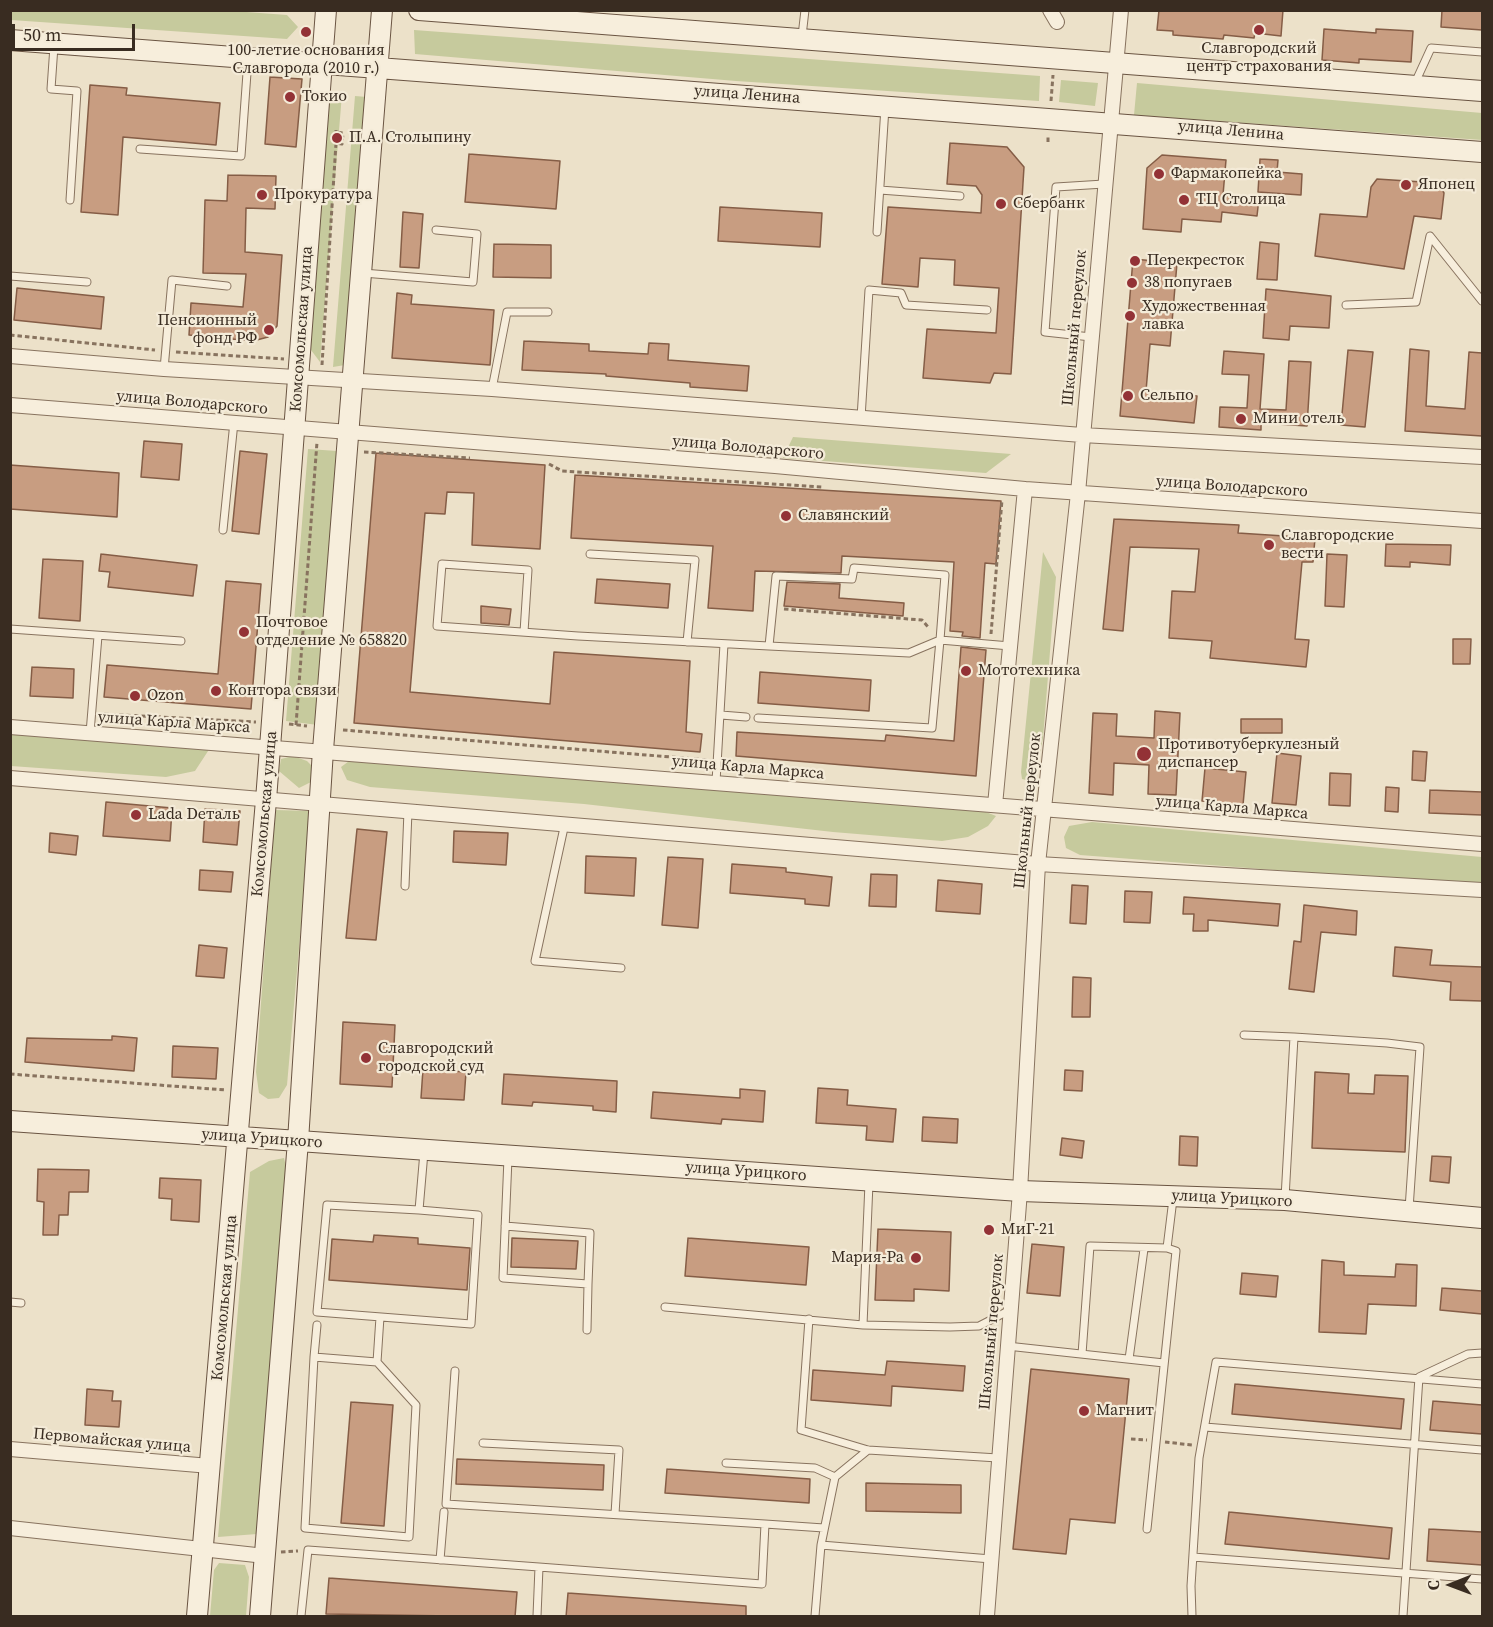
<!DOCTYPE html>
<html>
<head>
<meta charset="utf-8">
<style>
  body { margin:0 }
  #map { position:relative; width:1493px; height:1627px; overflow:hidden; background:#ece1c9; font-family:"Source Serif 4",serif }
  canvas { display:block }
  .frame { position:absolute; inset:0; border:12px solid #392c21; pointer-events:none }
  .north { position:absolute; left:1421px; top:1555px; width:60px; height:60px; -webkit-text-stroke:4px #f4ebd8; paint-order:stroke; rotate:269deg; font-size:16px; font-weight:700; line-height:24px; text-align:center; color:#392c21 }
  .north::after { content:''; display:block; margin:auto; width:21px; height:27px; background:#392c21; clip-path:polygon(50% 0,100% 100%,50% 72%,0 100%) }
  .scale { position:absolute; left:12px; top:24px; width:123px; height:27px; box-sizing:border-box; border:3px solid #392c21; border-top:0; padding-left:8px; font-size:18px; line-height:21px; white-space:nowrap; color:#392c21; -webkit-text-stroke:4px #f4ebd8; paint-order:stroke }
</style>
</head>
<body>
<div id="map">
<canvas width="1493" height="1627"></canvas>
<div class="frame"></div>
<div class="north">С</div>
<div class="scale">50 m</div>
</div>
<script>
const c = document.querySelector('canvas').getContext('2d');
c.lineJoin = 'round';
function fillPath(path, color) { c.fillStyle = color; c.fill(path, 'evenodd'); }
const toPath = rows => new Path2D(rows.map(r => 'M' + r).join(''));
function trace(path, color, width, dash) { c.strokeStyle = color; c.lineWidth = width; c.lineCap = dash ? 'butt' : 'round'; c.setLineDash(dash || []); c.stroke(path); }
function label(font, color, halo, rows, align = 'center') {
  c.font = font + ' "Source Serif 4",serif'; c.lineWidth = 4.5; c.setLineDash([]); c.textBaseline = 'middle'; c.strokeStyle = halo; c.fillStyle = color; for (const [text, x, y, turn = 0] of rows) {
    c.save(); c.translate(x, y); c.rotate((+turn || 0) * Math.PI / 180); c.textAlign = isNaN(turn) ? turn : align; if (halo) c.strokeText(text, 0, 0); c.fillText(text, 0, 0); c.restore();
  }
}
fillPath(toPath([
  [10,11,233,11,287,15,298,27,287,39,11,20],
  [414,30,1040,76,1039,101,736,81,415,54],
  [1061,80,1098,83,1095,106,1059,102],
  [1137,83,1482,113,1482,140,1134,115],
  [329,91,342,94,320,362,305,342],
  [355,96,367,97,345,365,333,367],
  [793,437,1011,454,986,473,783,458],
  [308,449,337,451,318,725,286,721],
  [1043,552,1056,577,1043,738,1034,782,1022,779,1021,772],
  [10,732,212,745,195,771,166,777,11,766],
  [293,756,307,761,314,768,311,782,299,788,279,771,281,759],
  [356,756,981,810,996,816,988,826,968,837,942,841,833,832,584,804,370,787,347,780,341,767],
  [275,810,311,811,287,1085,279,1098,268,1099,259,1093,256,1072],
  [1092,822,1482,857,1482,886,1080,855,1066,848,1064,837,1069,826],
  [284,1158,288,1175,257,1534,218,1537,250,1172,269,1161],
  [219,1563,245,1565,249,1577,246,1616,210,1616,214,1570]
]), '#c6ca9d');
const building = toPath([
  [1159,10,1283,10,1281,36,1255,33,1254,38,1224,35,1223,39,1173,35,1173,31,1157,30,1159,10],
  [1442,10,1482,10,1482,30,1441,27,1442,10],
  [1324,29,1376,33,1376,29,1413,31,1411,62,1359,59,1359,63,1322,60,1324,29],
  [270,77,302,79,296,147,265,144,270,77],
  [90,85,127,88,126,95,220,103,216,145,123,137,118,215,81,212,90,85],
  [950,143,1007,147,1024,167,1011,374,994,373,990,383,923,378,927,329,996,333,999,288,954,285,955,260,920,258,918,287,882,284,888,207,981,213,982,195,976,186,947,184,950,143],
  [469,154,560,161,556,209,465,202,469,154],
  [1162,155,1226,160,1223,195,1259,198,1257,216,1222,212,1221,222,1182,219,1181,232,1143,229,1147,168,1162,155],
  [1260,159,1278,160,1277,172,1302,174,1301,195,1258,192,1260,159],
  [228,175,276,176,275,209,246,208,245,252,282,255,277,326,268,337,253,341,189,335,191,303,243,307,246,274,203,273,205,200,227,201,228,175],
  [1377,179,1438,183,1444,193,1441,219,1414,216,1404,269,1315,256,1320,214,1367,217,1371,187,1377,179],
  [720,207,822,213,820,247,718,241,720,207],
  [403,212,423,214,419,268,400,267,403,212],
  [1260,242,1279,244,1277,280,1257,279,1260,242],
  [494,244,551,245,551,278,493,277,494,244],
  [1133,259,1177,263,1170,346,1150,344,1146,391,1197,396,1194,423,1120,416,1133,259],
  [17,288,104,297,101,329,14,320,17,288],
  [1266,289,1331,296,1329,328,1290,326,1289,340,1263,338,1266,289],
  [397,293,412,295,411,304,494,310,490,365,392,358,397,293],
  [524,341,589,344,589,351,648,354,649,343,669,344,668,360,749,366,747,391,690,387,690,383,606,376,606,374,522,370,524,341],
  [1410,349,1429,351,1426,406,1465,409,1469,352,1482,353,1482,436,1405,431,1410,349],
  [1348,350,1373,352,1365,427,1341,425,1348,350],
  [1224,351,1264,354,1260,409,1286,410,1289,361,1311,362,1307,426,1261,423,1261,430,1219,427,1220,407,1247,408,1249,375,1222,374,1224,351],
  [144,441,182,444,179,480,141,477,144,441],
  [240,451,267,454,259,534,232,531,240,451],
  [376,453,545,465,540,549,472,545,474,493,447,492,445,514,425,513,410,692,550,704,554,652,690,661,686,732,702,734,700,752,354,723,376,453],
  [10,465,119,473,117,517,10,509,10,465],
  [575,475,1001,501,996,564,985,563,980,638,962,636,963,632,950,631,954,562,842,556,841,573,755,571,753,611,708,608,713,546,571,538,575,475],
  [1114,519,1239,525,1238,533,1315,538,1313,562,1302,562,1295,639,1309,640,1306,667,1210,658,1212,641,1169,638,1172,591,1195,592,1199,549,1130,547,1123,631,1103,629,1114,519],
  [1386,544,1451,545,1450,565,1410,562,1410,567,1385,566,1386,544],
  [101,554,197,565,193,596,108,587,110,572,99,571,101,554],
  [1327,554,1347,555,1344,607,1325,606,1327,554],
  [43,559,83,561,80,621,39,618,43,559],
  [597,579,670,584,668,608,595,603,597,579],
  [226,581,261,584,251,709,104,697,107,665,218,674,226,581],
  [787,582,840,584,839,598,904,603,903,616,784,606,787,582],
  [481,606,511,609,509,625,481,623,481,606],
  [1453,639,1471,639,1470,664,1453,664,1453,639],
  [961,647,986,650,976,776,736,756,737,732,885,741,886,735,954,741,961,647],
  [32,667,74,669,73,698,30,696,32,667],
  [760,672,871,680,869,711,758,703,760,672],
  [1155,711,1180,713,1176,795,1148,794,1149,765,1114,763,1113,795,1089,793,1093,713,1117,714,1116,736,1154,738,1155,711],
  [1241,719,1282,719,1282,733,1241,733,1241,719],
  [1413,751,1427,752,1425,781,1412,780,1413,751],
  [1277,753,1301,756,1296,805,1272,803,1277,753],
  [1205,768,1246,772,1243,805,1202,801,1205,768],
  [1330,773,1351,774,1350,806,1329,805,1330,773],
  [1386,787,1399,788,1398,812,1385,811,1386,787],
  [1430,790,1482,792,1482,815,1429,813,1430,790],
  [106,802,172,808,170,841,103,836,106,802],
  [205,809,240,811,237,845,203,842,205,809],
  [357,829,387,832,376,940,346,938,357,829],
  [454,831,508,833,506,865,453,862,454,831],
  [50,833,78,836,76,855,49,852,50,833],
  [586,856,636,858,634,896,585,893,586,856],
  [668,857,703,859,698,928,662,925,668,857],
  [732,864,786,868,786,872,832,877,829,906,805,904,805,899,730,893,732,864],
  [200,870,233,872,231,892,199,890,200,870],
  [871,874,897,875,896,907,869,906,871,874],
  [938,880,982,884,980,914,936,911,938,880],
  [1072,885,1088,886,1086,924,1070,923,1072,885],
  [1125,891,1152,892,1150,923,1124,922,1125,891],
  [1184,897,1280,904,1278,926,1208,920,1208,931,1193,931,1194,914,1183,914,1184,897],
  [1304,905,1357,911,1356,935,1321,932,1314,992,1289,989,1294,941,1301,942,1304,905],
  [199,945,227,948,224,978,196,976,199,945],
  [1395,947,1432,950,1430,965,1482,967,1482,1001,1450,1000,1451,982,1393,976,1395,947],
  [1073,977,1091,978,1090,1017,1072,1017,1073,977],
  [343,1022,395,1025,392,1087,340,1084,343,1022],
  [112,1036,137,1038,134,1071,25,1062,27,1038,112,1040,112,1036],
  [173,1046,218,1048,216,1079,172,1077,173,1046],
  [423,1069,466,1072,464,1100,421,1098,423,1069],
  [1065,1070,1083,1071,1082,1091,1064,1090,1065,1070],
  [1315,1072,1349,1074,1348,1093,1374,1094,1375,1075,1408,1076,1405,1152,1312,1148,1315,1072],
  [504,1074,617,1081,616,1112,593,1110,593,1106,533,1102,532,1106,502,1104,504,1074],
  [818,1088,848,1090,847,1105,896,1109,893,1142,866,1140,867,1126,816,1123,818,1088],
  [740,1089,765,1091,763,1122,722,1119,721,1124,651,1118,653,1092,740,1098,740,1089],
  [923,1117,958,1119,957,1143,922,1141,923,1117],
  [1180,1136,1198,1137,1197,1166,1179,1165,1180,1136],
  [1062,1138,1084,1141,1082,1158,1060,1155,1062,1138],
  [1432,1156,1451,1157,1449,1183,1430,1181,1432,1156],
  [38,1169,89,1170,88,1192,69,1192,68,1215,59,1215,58,1235,43,1235,44,1202,37,1201,38,1169],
  [160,1178,201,1180,199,1222,171,1220,172,1199,159,1198,160,1178],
  [878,1229,951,1232,949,1291,914,1289,914,1301,875,1300,878,1229],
  [374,1235,418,1238,418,1244,470,1248,467,1290,329,1280,332,1239,373,1242,374,1235],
  [512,1238,578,1241,576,1269,511,1267,512,1238],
  [688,1238,809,1247,806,1285,685,1276,688,1238],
  [1032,1244,1064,1247,1060,1296,1027,1293,1032,1244],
  [1322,1260,1344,1262,1344,1275,1395,1277,1396,1264,1417,1265,1416,1306,1368,1304,1366,1334,1319,1332,1322,1260],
  [1242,1273,1278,1276,1276,1297,1240,1294,1242,1273],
  [1442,1288,1482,1291,1482,1314,1440,1310,1442,1288],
  [887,1361,965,1366,963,1391,892,1386,891,1406,811,1400,813,1370,885,1375,887,1361],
  [1031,1369,1129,1379,1115,1523,1070,1519,1066,1554,1013,1549,1031,1369],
  [1235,1384,1404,1399,1401,1429,1232,1414,1235,1384],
  [87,1389,113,1391,112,1401,121,1401,119,1427,85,1425,87,1389],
  [1433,1401,1482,1405,1482,1434,1430,1430,1433,1401],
  [351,1402,393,1405,384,1526,341,1523,351,1402],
  [457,1459,604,1465,603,1490,456,1484,457,1459],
  [667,1469,810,1479,809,1503,665,1493,667,1469],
  [866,1483,961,1485,961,1513,866,1511,866,1483],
  [1229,1512,1392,1528,1389,1559,1225,1544,1229,1512],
  [1429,1529,1482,1532,1482,1565,1427,1561,1429,1529],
  [329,1578,517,1592,515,1617,326,1614,329,1578],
  [568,1593,746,1606,746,1617,566,1617,568,1593]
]);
fillPath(building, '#c89d81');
trace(building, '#855d46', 1.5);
const lane = toPath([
  [802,36,805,10],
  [54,46,51,89,77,91,70,200],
  [1415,83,1431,48,1482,52],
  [140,149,241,156,248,59],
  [880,190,960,196],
  [877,232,885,107],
  [363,273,473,282,477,234,436,230],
  [10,276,87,282],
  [1346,305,1416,302,1430,236,1482,301],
  [1091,337,1045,332,1056,187,1104,184],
  [164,369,172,280,227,286],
  [492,389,507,312,548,312],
  [861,418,869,290,901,293,906,305,987,310],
  [223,530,234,422],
  [590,554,695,560,687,642],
  [10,629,181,641],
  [524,632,528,570,442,564,437,626,578,636,769,646],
  [721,715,746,717],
  [758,718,932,728,940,640,945,575,854,568,852,579,776,576,769,646,909,653,940,640,1010,646],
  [90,733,98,636],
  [716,782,724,644],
  [565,823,535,961,621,968],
  [405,886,408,811],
  [1244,1035,1294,1037],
  [1285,1198,1294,1037,1387,1043,1420,1047,1409,1209],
  [419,1210,478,1215,471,1324,317,1312,327,1205,419,1210,424,1152],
  [505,1226,590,1233,588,1284,503,1278,508,1158],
  [10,1302,21,1303],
  [665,1307,863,1325,950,1327,979,1326,1010,1310],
  [809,1319,801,1430,868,1450,998,1458],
  [863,1325,869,1183],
  [587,1330,588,1284],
  [1007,1346,1164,1363],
  [1082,1354,1090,1246,1167,1248],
  [314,1357,377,1362,416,1405,409,1537,305,1528,314,1357,317,1325],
  [1129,1359,1144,1249],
  [377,1362,380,1317],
  [455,1371,446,1504,765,1524,762,1584,539,1567,537,1616],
  [1205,1427,1482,1450],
  [483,1443,619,1450,615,1514],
  [868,1450,835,1477,821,1545,991,1559],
  [726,1463,815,1468,835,1477],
  [765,1524,824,1528],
  [1147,1529,1176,1251,1167,1248,1173,1199],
  [1193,1557,1482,1579],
  [440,1560,444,1512],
  [301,1616,308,1550,539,1567],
  [815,1616,821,1545],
  [1192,1616,1191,1586,1199,1458,1216,1362,1482,1384],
  [1403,1616,1419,1377,1468,1354,1482,1353]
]);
const street = toPath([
  [1050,10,1057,22],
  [10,356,164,369,492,389,1082,435,1482,457],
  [10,405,775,466,1025,489,1482,521],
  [10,727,1482,844],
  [10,778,1038,864,1482,890],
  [995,805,1025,489],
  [10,1449,210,1466],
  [10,1528,265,1556],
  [987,1616,1020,1191,1038,864,1078,493,1121,10]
]);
const secondary = toPath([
  [419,10,1482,91],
  [10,40,1482,152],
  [10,1121,1020,1191,1285,1200,1482,1218],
  [197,1616,266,800,326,10],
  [260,1616,298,1141,323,750,382,10]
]);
trace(lane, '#88735f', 9);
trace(street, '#88735f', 16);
trace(secondary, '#6a5442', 22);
trace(toPath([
  [1051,101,1053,75],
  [1048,142,1048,135],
  [10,335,155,350],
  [176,352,284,359],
  [322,365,336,143,342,144,343,133,336,132,336,130],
  [364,452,470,458],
  [549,464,562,471,822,487],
  [784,609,922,620,929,628],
  [991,634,1002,500],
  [104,714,256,722],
  [289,724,307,726],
  [296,725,317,442],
  [343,730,707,760],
  [10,1074,226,1090],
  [1131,1439,1147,1440],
  [1165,1442,1192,1445],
  [281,1552,298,1551]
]), '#88735f', 3, [4.5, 3]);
trace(lane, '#f7eedc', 7);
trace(street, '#f7eedc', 14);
trace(secondary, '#f7eedc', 20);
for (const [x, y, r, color] of [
  [1259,30,6,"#933236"],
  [306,32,6,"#933236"],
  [290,97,6,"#933236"],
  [337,138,6,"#933236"],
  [1159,174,6,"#933236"],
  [1406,185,6,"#933236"],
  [262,195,6,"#933236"],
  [1184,200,6,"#933236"],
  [1001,204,6,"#933236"],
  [1135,261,6,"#933236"],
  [1132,283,6,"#933236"],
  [1130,316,6,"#933236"],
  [269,330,6,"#933236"],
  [1128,396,6,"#933236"],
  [1241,419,6,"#933236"],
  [786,516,6,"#933236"],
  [1269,545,6,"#933236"],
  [244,632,6,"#933236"],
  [966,671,6,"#933236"],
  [216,691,6,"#933236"],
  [135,696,6,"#933236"],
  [1144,754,8,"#933236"],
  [136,815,6,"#933236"],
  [366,1058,6,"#933236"],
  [989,1230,6,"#933236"],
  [916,1258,6,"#933236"],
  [1084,1411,6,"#933236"]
]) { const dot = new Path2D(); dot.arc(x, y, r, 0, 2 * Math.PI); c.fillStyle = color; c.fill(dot); trace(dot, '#f4ebd8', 2); }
label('16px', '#392c21', '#f4ebd8', [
  ["Славгородский",1259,49,"center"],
  ["центр страхования",1259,67,"center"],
  ["100-летие основания",306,51,"center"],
  ["Славгорода (2010 г.)",306,69,"center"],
  ["Токио",302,97],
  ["П.А. Столыпину",349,138],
  ["Фармакопейка",1171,174],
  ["Японец",1418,185],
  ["Прокуратура",274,195],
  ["ТЦ Столица",1196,200],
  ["Сбербанк",1013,204],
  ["Перекресток",1147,261],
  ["38 попугаев",1144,283],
  ["Художественная",1142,307],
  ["лавка",1142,325],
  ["Пенсионный",257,321,"right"],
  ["фонд РФ",257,339,"right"],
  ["Сельпо",1140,396],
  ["Мини отель",1253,419],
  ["Славянский",798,516],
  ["Славгородские",1281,536],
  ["вести",1281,554],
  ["Почтовое",256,623],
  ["отделение № 658820",256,641],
  ["Мототехника",978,671],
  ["Контора связи",228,691],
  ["Ozon",147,696],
  ["Противотуберкулезный",1158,745],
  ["диспансер",1158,763],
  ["Lada Dеталь",148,815],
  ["Славгородский",378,1049],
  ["городской суд",378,1067],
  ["МиГ-21",1001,1230],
  ["Мария-Ра",904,1258,"right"],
  ["Магнит",1096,1411]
], 'left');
label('16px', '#392c21', '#f4ebd8', [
  ["улица Ленина",747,95,4],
  ["улица Ленина",1231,131,5],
  ["Школьный переулок",1075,328,-85],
  ["Комсомольская улица",302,329,-86],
  ["улица Володарского",192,403,5],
  ["улица Володарского",748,448,5],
  ["улица Володарского",1232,487,4],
  ["улица Карла Маркса",174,723,4],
  ["улица Карла Маркса",748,768,5],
  ["улица Карла Маркса",1232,808,5],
  ["Школьный переулок",1028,811,-84],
  ["Комсомольская улица",265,814,-85],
  ["улица Урицкого",262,1139,4],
  ["улица Урицкого",746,1172,4],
  ["улица Урицкого",1232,1199,3],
  ["Комсомольская улица",225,1298,-85],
  ["Школьный переулок",992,1332,-85],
  ["Первомайская улица",112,1441,5]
]);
</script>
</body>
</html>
